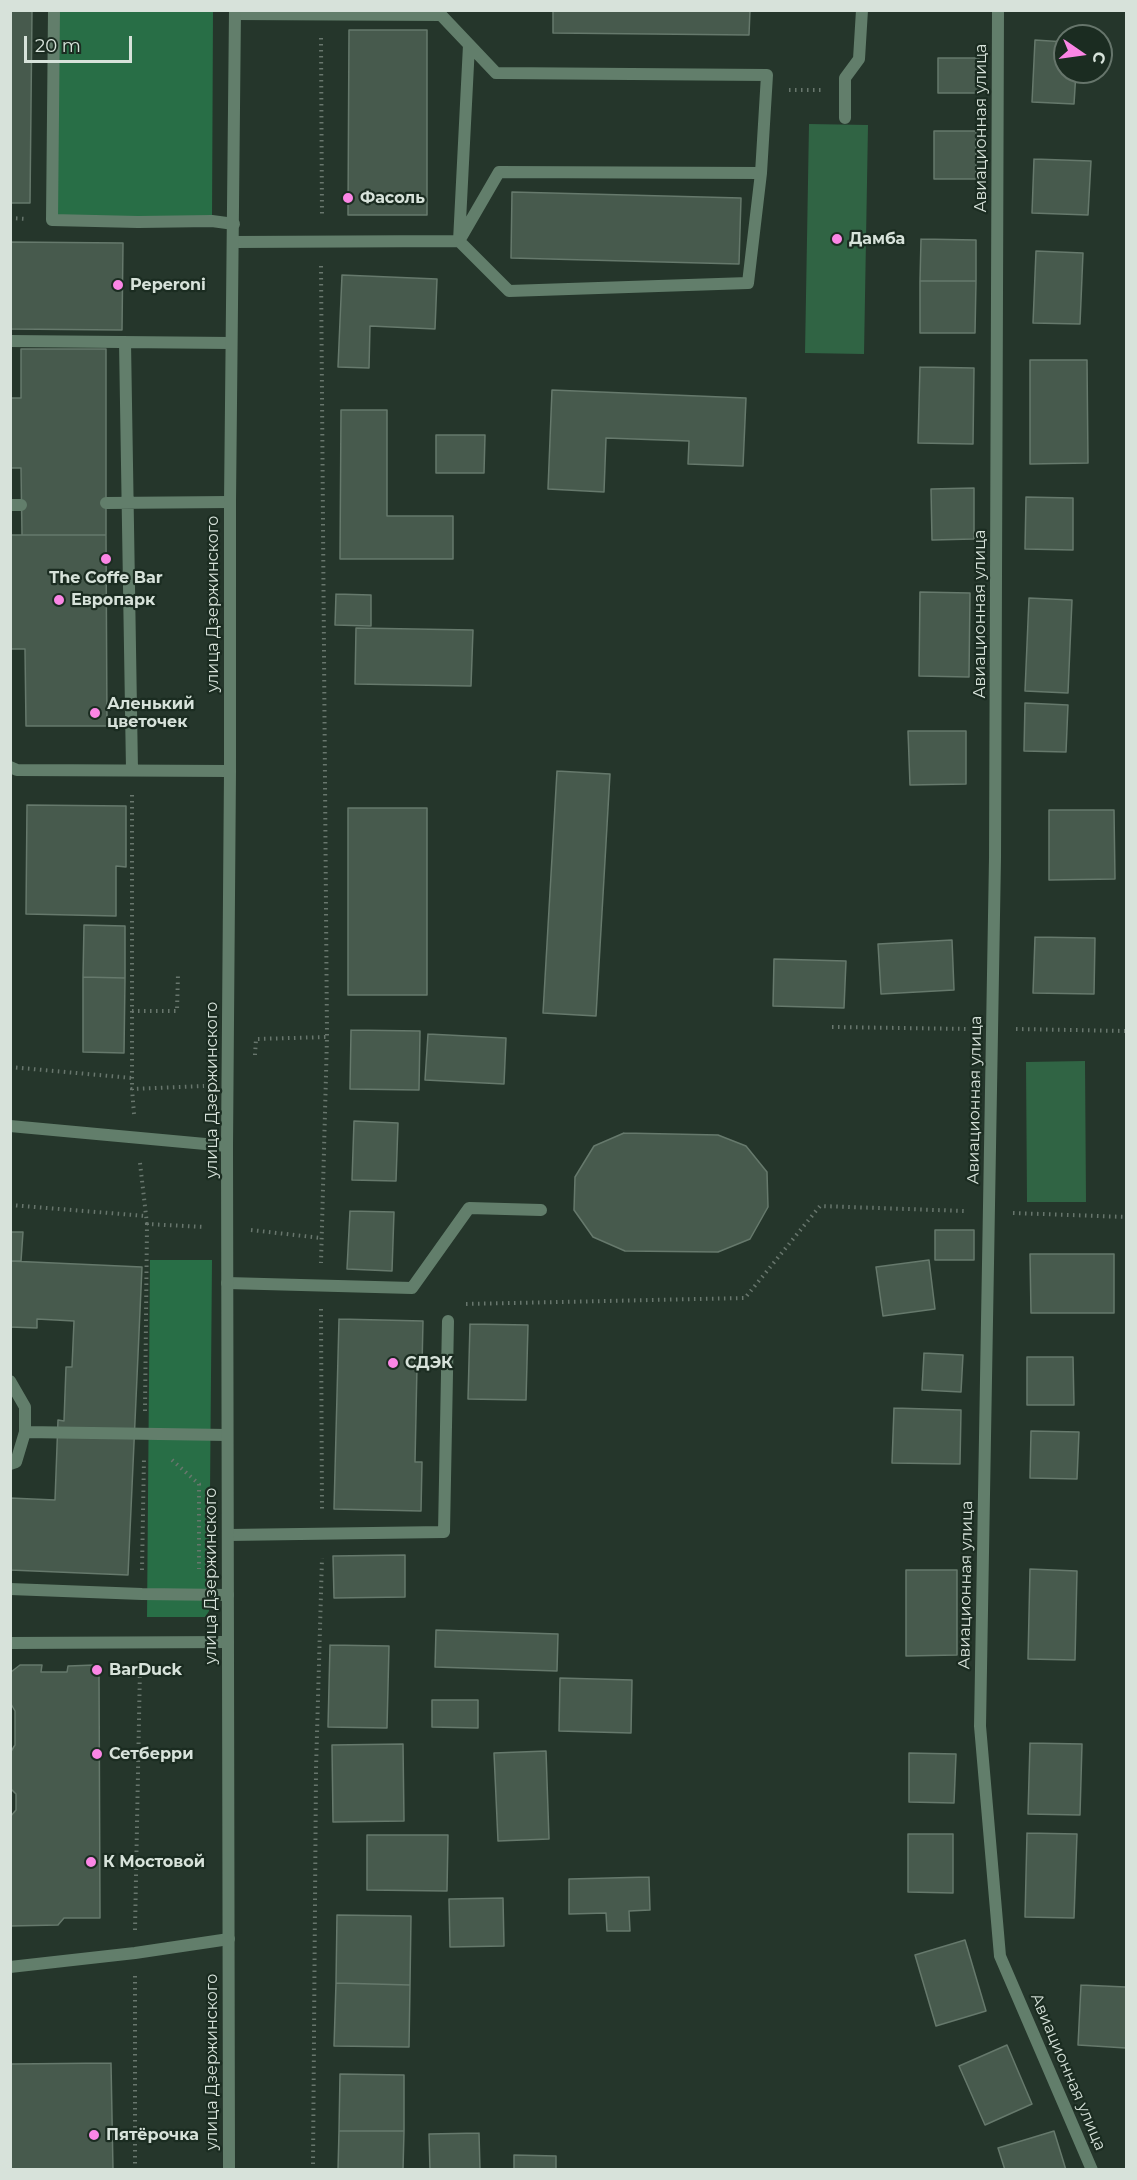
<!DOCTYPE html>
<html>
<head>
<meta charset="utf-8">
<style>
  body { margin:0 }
  #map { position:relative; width:1137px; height:2180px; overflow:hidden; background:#25362b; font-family:Montserrat,sans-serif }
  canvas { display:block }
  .frame { position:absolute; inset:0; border:12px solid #d7e2da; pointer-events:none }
  .north { position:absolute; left:1053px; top:24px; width:60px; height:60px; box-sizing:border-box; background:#1b2c21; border:2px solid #66756b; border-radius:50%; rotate:103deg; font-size:16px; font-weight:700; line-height:24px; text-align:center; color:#d7e2da }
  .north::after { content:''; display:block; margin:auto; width:21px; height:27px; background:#fb86e5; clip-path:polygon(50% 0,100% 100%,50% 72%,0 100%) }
  .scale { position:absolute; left:24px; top:36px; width:108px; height:27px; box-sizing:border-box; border:3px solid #d7e2da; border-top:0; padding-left:8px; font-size:18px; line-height:21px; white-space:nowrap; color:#d7e2da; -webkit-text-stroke:4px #1b2c21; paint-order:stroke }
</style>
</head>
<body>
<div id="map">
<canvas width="1137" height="2180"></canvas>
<div class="frame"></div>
<div class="north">С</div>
<div class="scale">20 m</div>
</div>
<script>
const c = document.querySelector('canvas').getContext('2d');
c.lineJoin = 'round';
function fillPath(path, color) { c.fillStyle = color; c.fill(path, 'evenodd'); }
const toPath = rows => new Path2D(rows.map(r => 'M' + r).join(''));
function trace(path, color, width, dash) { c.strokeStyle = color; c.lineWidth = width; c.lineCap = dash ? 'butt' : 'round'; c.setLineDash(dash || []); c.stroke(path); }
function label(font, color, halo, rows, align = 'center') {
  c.font = font + ' Montserrat,sans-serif'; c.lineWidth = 4.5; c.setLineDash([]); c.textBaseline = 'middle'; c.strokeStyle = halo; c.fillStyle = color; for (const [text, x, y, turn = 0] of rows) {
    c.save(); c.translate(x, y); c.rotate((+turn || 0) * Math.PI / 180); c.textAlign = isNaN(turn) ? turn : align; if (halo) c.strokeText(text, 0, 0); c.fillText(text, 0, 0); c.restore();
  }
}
fillPath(toPath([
  [809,124,868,125,864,354,805,353],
  [1085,1061,1086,1202,1027,1202,1026,1062]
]), '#306444');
fillPath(toPath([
  [54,11,213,11,212,221,52,220],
  [150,1260,212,1260,209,1611,205,1617,147,1617]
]), '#286e46');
const building = toPath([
  [10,10,32,10,30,203,10,203,10,10],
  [553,10,750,10,749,35,553,33,553,10],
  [349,30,427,30,427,215,348,215,349,30],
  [1035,40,1065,42,1065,72,1076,72,1074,104,1032,102,1035,40],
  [938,58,979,58,979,93,938,93,938,58],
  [934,131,976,131,976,179,934,179,934,131],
  [1034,159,1091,161,1088,215,1032,213,1034,159],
  [512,192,741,198,739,264,511,258,512,192],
  [921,239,976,240,976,281,920,281,921,239],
  [10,242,123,243,122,330,10,329,10,242],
  [1036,251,1083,253,1080,324,1033,323,1036,251],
  [342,275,437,279,435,329,370,326,369,368,338,367,342,275],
  [920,281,976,281,975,333,920,333,920,281],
  [21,349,106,349,106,535,22,535,21,468,10,468,10,398,21,398,21,349],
  [1030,360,1087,360,1088,463,1030,464,1030,360],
  [920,367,974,368,973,444,918,443,920,367],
  [552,390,746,398,743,466,688,464,689,441,606,438,604,492,548,489,552,390],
  [341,410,387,410,387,516,453,516,453,559,340,559,341,410],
  [436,435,485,435,484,473,436,473,436,435],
  [974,488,974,539,932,540,931,489,974,488],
  [1026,497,1073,498,1073,550,1025,549,1026,497],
  [10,535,106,535,107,726,26,726,25,649,10,649,10,535],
  [920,592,970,593,969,677,919,676,920,592],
  [336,594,371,595,371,626,335,625,336,594],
  [1029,598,1072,600,1068,693,1025,691,1029,598],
  [356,628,473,630,471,686,355,684,356,628],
  [1025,703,1068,705,1066,752,1024,751,1025,703],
  [908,731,966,731,966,784,910,785,908,731],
  [557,771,610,774,596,1016,543,1013,557,771],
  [27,805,126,806,126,867,116,866,116,916,26,914,27,805],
  [348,808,427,808,427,995,348,995,348,808],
  [1049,810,1114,810,1115,879,1049,880,1049,810],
  [84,925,125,926,125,978,83,977,84,925],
  [1035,937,1095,938,1094,994,1033,993,1035,937],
  [952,940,954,990,881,994,878,944,952,940],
  [774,959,846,961,844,1008,773,1006,774,959],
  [83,977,125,978,124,1053,83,1052,83,977],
  [351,1030,420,1031,419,1090,350,1089,351,1030],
  [428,1034,506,1038,504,1084,425,1080,428,1034],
  [354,1121,398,1123,396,1181,352,1180,354,1121],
  [624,1133,718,1135,746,1146,767,1172,768,1207,750,1239,718,1252,625,1251,593,1237,574,1210,575,1177,594,1146,624,1133],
  [350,1211,394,1212,392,1271,347,1269,350,1211],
  [935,1230,974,1230,974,1260,935,1260,935,1230],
  [10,1232,23,1232,21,1261,10,1261,10,1232],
  [1030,1254,1114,1254,1114,1313,1031,1313,1030,1254],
  [929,1260,935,1309,883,1316,876,1267,929,1260],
  [10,1261,142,1267,128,1575,10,1570,10,1498,55,1500,58,1420,64,1421,66,1367,72,1367,74,1321,37,1319,37,1328,10,1327,10,1261],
  [339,1319,423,1321,422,1366,417,1366,415,1462,422,1462,421,1511,334,1509,339,1319],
  [470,1324,528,1325,526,1400,468,1399,470,1324],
  [924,1353,963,1355,961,1392,922,1390,924,1353],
  [1027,1357,1073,1357,1074,1405,1027,1405,1027,1357],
  [894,1408,961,1410,960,1464,892,1463,894,1408],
  [1031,1431,1079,1432,1077,1479,1030,1478,1031,1431],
  [405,1555,405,1597,334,1598,333,1556,405,1555],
  [1030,1569,1077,1571,1075,1660,1028,1659,1030,1569],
  [906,1570,957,1570,957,1655,906,1656,906,1570],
  [436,1630,558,1634,557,1671,435,1667,436,1630],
  [330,1645,389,1646,387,1728,328,1727,330,1645],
  [20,1665,42,1665,41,1672,67,1672,68,1666,95,1665,99,1669,100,1918,64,1918,58,1925,10,1926,10,1817,16,1810,16,1794,10,1788,10,1753,15,1745,15,1711,11,1704,11,1672,20,1665],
  [560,1678,632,1680,631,1733,559,1731,560,1678],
  [432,1700,478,1700,478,1728,432,1727,432,1700],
  [1030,1743,1082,1744,1080,1815,1028,1814,1030,1743],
  [403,1744,404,1821,333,1822,332,1745,403,1744],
  [546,1751,549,1839,498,1841,494,1753,546,1751],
  [909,1753,956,1754,954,1803,909,1802,909,1753],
  [1027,1833,1077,1834,1074,1918,1025,1917,1027,1833],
  [908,1834,953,1834,953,1893,908,1892,908,1834],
  [367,1835,448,1835,447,1891,367,1890,367,1835],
  [649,1877,650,1910,629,1911,630,1931,607,1931,606,1913,569,1914,569,1879,649,1877],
  [503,1898,504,1946,450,1947,449,1899,503,1898],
  [337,1915,411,1916,410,1985,336,1983,337,1915],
  [965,1940,986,2011,936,2026,915,1955,965,1940],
  [336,1983,410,1985,409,2047,334,2046,336,1983],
  [1081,1985,1126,1987,1126,2048,1078,2045,1081,1985],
  [1007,2045,1032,2104,985,2125,959,2066,1007,2045],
  [111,2063,113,2170,10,2170,11,2064,111,2063],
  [340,2074,404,2075,404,2131,339,2131,340,2074],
  [339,2131,404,2131,403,2170,338,2170,339,2131],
  [1054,2131,1066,2170,1005,2170,998,2148,1054,2131],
  [479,2133,480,2170,430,2170,429,2134,479,2133],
  [514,2155,556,2156,556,2170,514,2170,514,2155]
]);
fillPath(building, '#475a4d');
trace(building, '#66796c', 1.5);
trace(toPath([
  [321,38,322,217],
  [789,90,821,90],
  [10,218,28,219],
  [321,266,327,1037],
  [132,795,132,1089],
  [132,1011,177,1011,178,974],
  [832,1027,970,1029],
  [1016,1029,1126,1031],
  [255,1055,256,1039,327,1037,321,1263],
  [10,1067,132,1078],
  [134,1114,132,1089,204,1086],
  [140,1163,147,1224],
  [10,1205,146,1216],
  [1013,1213,1126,1217],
  [251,1230,321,1238],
  [466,1304,745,1298,820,1206,964,1211],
  [321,1309,322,1509],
  [145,1411,147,1224,204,1227],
  [172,1460,199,1484,199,1569],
  [142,1570,144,1457],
  [135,1930,140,1667],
  [135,1976,135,2170],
  [313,2170,316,1769,322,1558]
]), '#68766d', 4, [1.5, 4.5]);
trace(toPath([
  [54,10,52,220,138,222,212,221,234,224],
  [235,14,441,15,496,73,767,75,761,173,748,283,509,291,459,241,469,45],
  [845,118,845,78,859,59,862,10],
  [233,242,459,241,499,172,761,173],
  [10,341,231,343],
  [125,342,132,770],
  [106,503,230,502],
  [10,505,21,505],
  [10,767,17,770,230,771],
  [227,1283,412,1288,469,1208,541,1210],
  [10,1381,25,1407,25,1432,227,1435],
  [10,1464,16,1462,25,1432],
  [228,1535,444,1532,448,1321],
  [10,1589,142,1594,228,1595],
  [10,1643,228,1642],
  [10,1967,135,1953,229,1939]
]), '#627e6b', 12);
trace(toPath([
  [998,10,995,858,980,1726,1000,1956,1092,2170]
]), '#627e6b', 12);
trace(toPath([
  [10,1126,227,1146],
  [229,2170,227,1146,230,771,230,502,235,10]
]), '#627e6b', 12);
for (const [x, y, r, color] of [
  [348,198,6,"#fb86e5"],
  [837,239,6,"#fb86e5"],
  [118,285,6,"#fb86e5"],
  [106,559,6,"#fb86e5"],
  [59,600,6,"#fb86e5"],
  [95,713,6,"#fb86e5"],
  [393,1363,6,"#fb86e5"],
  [97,1670,6,"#fb86e5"],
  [97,1754,6,"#fb86e5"],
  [91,1862,6,"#fb86e5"],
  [94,2135,6,"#fb86e5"]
]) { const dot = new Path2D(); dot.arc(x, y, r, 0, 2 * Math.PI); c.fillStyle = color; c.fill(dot); trace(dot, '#1b2c21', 2); }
label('16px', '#d7e2da', '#1b2c21', [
  ["Авиационная улица",981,128,-90],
  ["улица Дзержинского",213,604,-90],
  ["Авиационная улица",980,614,-90],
  ["улица Дзержинского",212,1090,-90],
  ["Авиационная улица",975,1100,-89],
  ["улица Дзержинского",211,1576,-90],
  ["Авиационная улица",966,1585,-89],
  ["улица Дзержинского",212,2062,-90],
  ["Авиационная улица",1068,2072,67]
]);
label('bold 16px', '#d7e2da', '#1b2c21', [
  ["Фасоль",360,198],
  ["Дамба",849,239],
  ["Peperoni",130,285],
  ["The Coffe Bar",106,578,"center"],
  ["Европарк",71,600],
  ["Аленький",107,704],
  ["цветочек",107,722],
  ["СДЭК",405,1363],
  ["BarDuck",109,1670],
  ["Сетберри",109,1754],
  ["К Мостовой",103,1862],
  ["Пятёрочка",106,2135]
], 'left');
</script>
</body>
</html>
